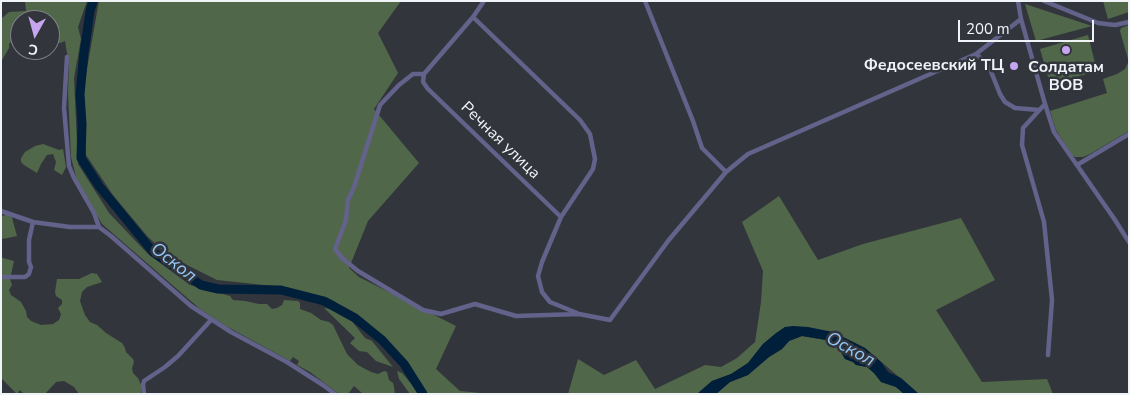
<!DOCTYPE html>
<html>
<head>
<meta charset="utf-8">
<style>
  body { margin:0 }
  #map { position:relative; width:1130px; height:395px; overflow:hidden; background:#32363c; font-family:"Nunito Sans",sans-serif }
  canvas { display:block }
  .frame { position:absolute; inset:0; border:2px solid #f0f3f7; pointer-events:none }
  .north { position:absolute; left:10px; top:10px; width:50px; height:50px; box-sizing:border-box; background:#32363c; border:1px solid #7e8287; border-radius:50%; rotate:187deg; font-size:14px; font-weight:700; line-height:20px; text-align:center; color:#f0f3f7 }
  .north::after { content:''; display:block; margin:auto; width:18px; height:22px; background:#c7a6ef; clip-path:polygon(50% 0,100% 100%,50% 72%,0 100%) }
  .scale { position:absolute; left:958px; top:20px; width:136px; height:22px; box-sizing:border-box; border:2px solid #f0f3f7; border-top:0; padding-left:6px; font-size:15px; line-height:18px; white-space:nowrap; color:#f0f3f7; -webkit-text-stroke:4px #32363c; paint-order:stroke }
</style>
</head>
<body>
<div id="map">
<canvas width="1130" height="395"></canvas>
<div class="frame"></div>
<div class="north">С</div>
<div class="scale">200 m</div>
</div>
<script>
const c = document.querySelector('canvas').getContext('2d');
c.lineJoin = 'round';
function fillPath(path, color) { c.fillStyle = color; c.fill(path, 'evenodd'); }
const toPath = rows => new Path2D(rows.map(r => 'M' + r).join(''));
function trace(path, color, width, dash) { c.strokeStyle = color; c.lineWidth = width; c.lineCap = dash ? 'butt' : 'round'; c.setLineDash(dash || []); c.stroke(path); }
function label(font, color, halo, rows, align = 'center') {
  c.font = font + ' "Nunito Sans",sans-serif'; c.lineWidth = 5; c.setLineDash([]); c.textBaseline = 'middle'; c.strokeStyle = halo; c.fillStyle = color; for (const [text, x, y, turn = 0] of rows) {
    c.save(); c.translate(x, y); c.rotate((+turn || 0) * Math.PI / 180); c.textAlign = isNaN(turn) ? turn : align; if (halo) c.strokeText(text, 0, 0); c.fillText(text, 0, 0); c.restore();
  }
}
fillPath(toPath([
  [25,1,87,1,78,27,81,39,74,78,78,164,109,213,148,254,190,285,230,296,233,300,245,301,259,304,267,304,272,309,277,308,282,305,284,300,298,301,300,303,300,309,311,313,321,320,329,322,333,325,347,354,358,365,371,372,378,374,384,371,387,372,389,380,393,383,394,387,395,394,363,394,354,386,348,394,339,394,310,372,297,365,299,361,293,357,290,361,226,326,200,309,102,224,77,181,71,157,68,93,69,66,65,41,60,43,50,38,50,20,37,20,38,18,35,18,34,20,20,20,20,29,9,44,9,48,1,62,2,18,9,12,26,11],
  [99,1,401,1,378,33,398,73,374,109,419,163,368,221,349,268,359,277,456,326,436,369,460,391,491,394,423,394,404,364,382,340,334,301,274,286,217,280,169,256,148,237,113,195,86,155,83,91],
  [1103,1,1129,1,1129,12,1108,19],
  [1025,4,1092,26,1036,41],
  [1129,25,1129,131,1090,154,1083,157,1075,157,1072,155,1056,130,1050,111,1107,93,1103,79,1117,74,1125,69,1128,63,1128,59,1120,31,1121,28],
  [1088,35,1095,63,1085,66,1087,74,1050,84,1040,49],
  [43,144,59,150,63,149,66,167,62,175,54,170,56,162,53,154,47,155,41,164,37,173,24,165,21,162,21,158,25,152,35,146],
  [779,196,818,260,863,244,961,218,995,280,936,310,982,382,1047,379,1053,394,919,394,865,348,833,332,785,327,763,344,748,363,731,374,712,381,697,394,568,394,578,359,604,375,636,360,655,389,705,365,721,367,737,358,755,342,761,302,763,271,742,222],
  [11,214,17,236,8,238,1,239,1,216],
  [1,257,3,258,14,261,11,275,1,275],
  [92,273,97,274,102,282,87,287,82,292,80,301,85,315,90,322,97,325,106,333,122,343,125,348,126,352,133,359,134,362,132,368,133,373,138,378,141,385,141,394,79,394,74,387,64,381,56,382,45,394,24,394,20,390,17,394,1,378,1,279,10,279,12,285,9,290,11,295,21,302,26,311,27,317,31,321,41,325,53,324,59,320,61,314,58,308,62,304,62,300,56,296,55,292,57,279,79,279],
  [324,308,333,309,341,315,351,320,365,338,372,341,393,367,376,361,367,352,359,351,350,343,355,338],
  [802,336,832,341,841,352,845,359,853,362,856,365,867,367,874,373,881,382,896,387,904,394,716,394,730,382,748,375,769,357,782,349,789,341],
  [397,371,402,373,420,394,410,394,399,379]
]), '#50674a');
fillPath(toPath([
  [793,326,808,327,833,332,865,348,881,362,888,372,901,378,919,394,904,394,896,387,881,382,874,373,867,367,856,365,853,362,845,359,841,352,832,341,802,336,789,341,782,349,769,357,748,375,730,382,716,394,697,394,712,381,731,374,748,363,763,344,776,333,785,327]
]), '#001f3a');
trace(toPath([
  [93,1,90,11,84,53,80,94,82,124,81,158,99,186,153,252,201,285,218,289,281,290,324,301,355,318,382,340,404,364,423,394]
]), '#001f3a', 9);
trace(toPath([
  [484,1,473,17,424,74,423,82,428,89,561,217],
  [645,1,693,121,702,148,726,172],
  [1018,1,1021,19,1045,104,1054,132,1115,220,1129,242],
  [1044,1,1098,23,1115,25,1129,22],
  [473,17,580,120,590,134,595,159,593,169,561,217,542,262,538,276,542,292,550,302,577,313],
  [976,54,984,61,990,69,1000,94,1005,102,1015,108,1039,110],
  [67,57,64,108,69,166,74,178,94,213,99,227,111,236,191,306,231,332,287,362,323,385,335,394],
  [424,74,413,74,399,85,380,105,354,187,348,200,346,220,335,249,342,258,358,271,423,310,441,314,475,304,516,316,579,314,610,320,668,241,726,172,748,154,976,54,1021,19],
  [1045,104,1023,128,1022,145,1044,222,1052,300,1048,355],
  [1077,165,1129,134],
  [1,211,33,222,70,227,99,227],
  [1,277,25,277,29,274,31,267,29,262,29,240,33,222],
  [144,394,143,385,144,381,165,367,178,356,211,320]
]), '#62628b', 4.5);
for (const [x, y, r, color] of [
  [1066,50,5,"#c7a6ef"],
  [1014,66,5,"#c7a6ef"]
]) { const dot = new Path2D(); dot.arc(x, y, r, 0, 2 * Math.PI); c.fillStyle = color; c.fill(dot); trace(dot, '#32363c', 2); }
label('bold 16px', '#f0f3f7', '#32363c', [
  ["Федосеевский ТЦ",1004,66],
  ["Солдатам",1066,68,"center"],
  ["ВОВ",1066,86,"center"]
], 'right');
label('16px', '#f0f3f7', '#32363c', [
  ["Речная улица",500,141,44]
]);
label('italic 18px', '#92c7f8', '#32363c', [
  ["Оскол",173,263,38],
  ["Оскол",850,350,29]
]);
</script>
</body>
</html>
